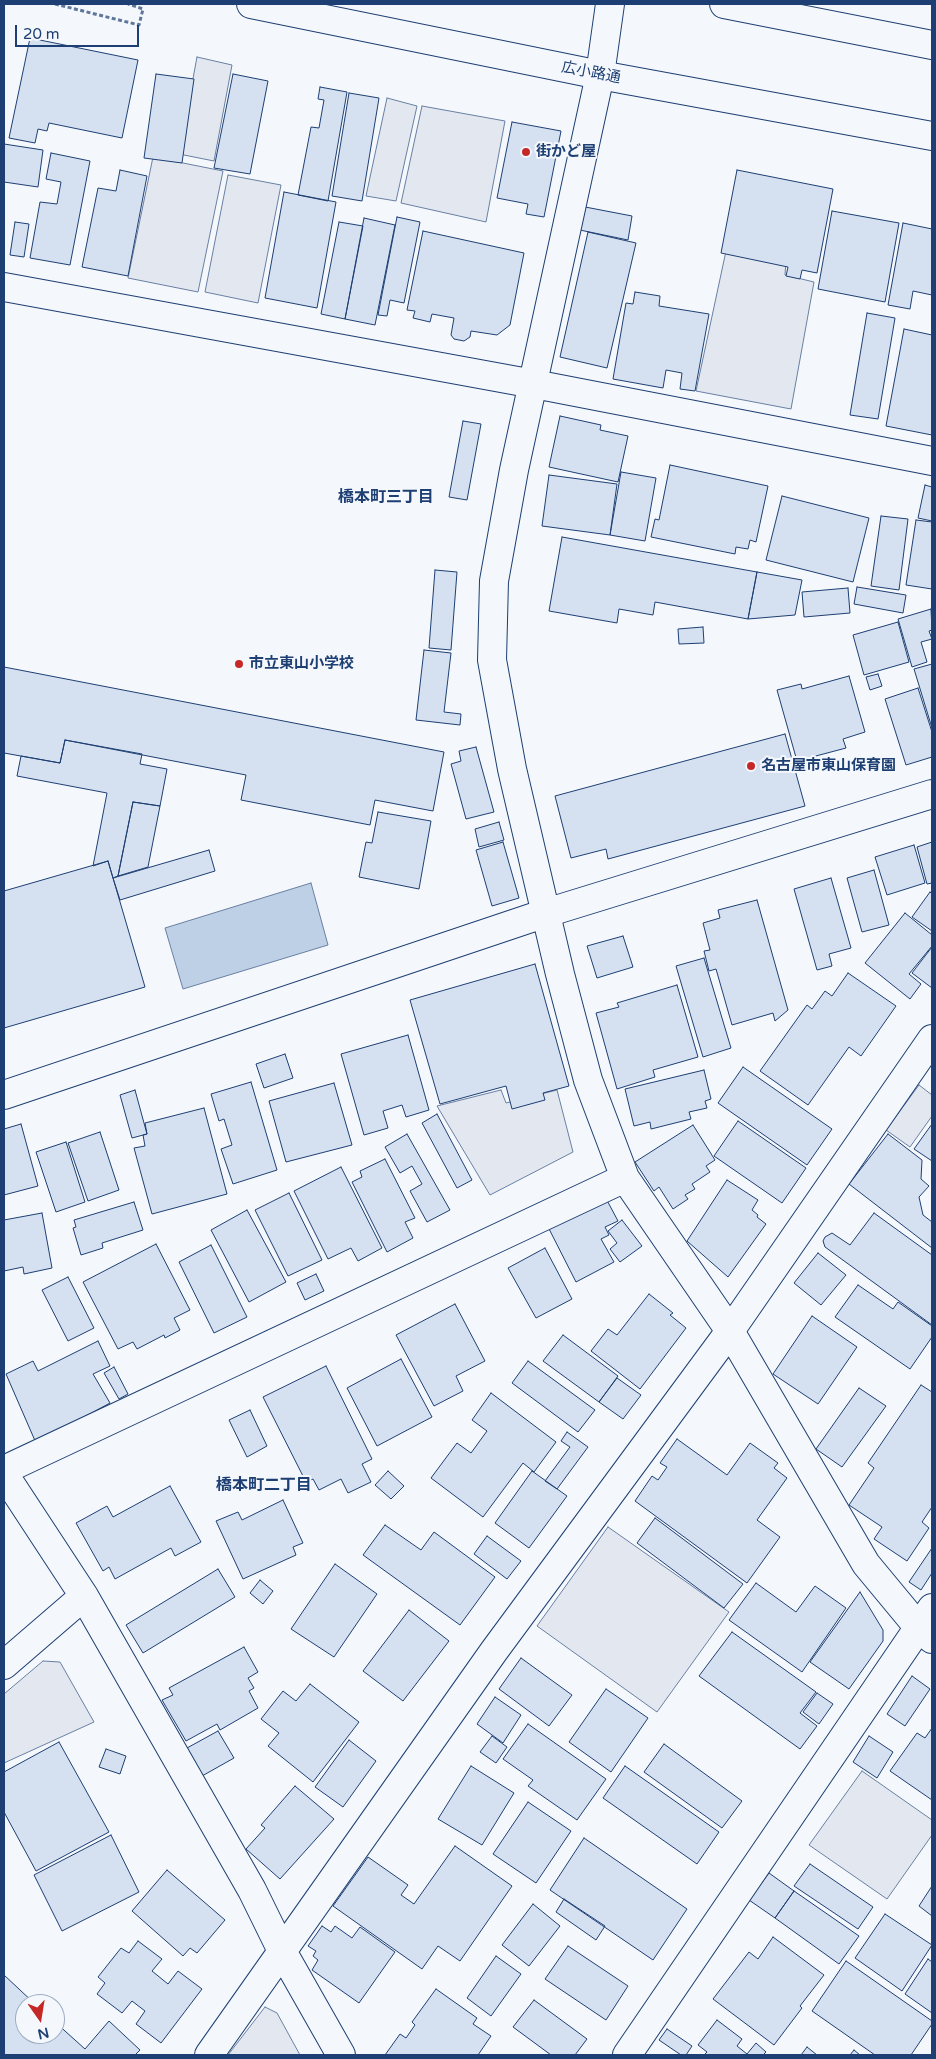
<!DOCTYPE html>
<html>
<head>
<meta charset="utf-8">
<style>
  body { margin:0 }
  #map { position:relative; width:936px; height:2059px; overflow:hidden; background:#f4f7fb; font-family:"Varela Round",sans-serif }
  canvas { display:block }
  .frame { position:absolute; inset:0; border:5px solid #1d3f73; pointer-events:none }
  .north { position:absolute; left:15px; top:1994px; width:50px; height:50px; box-sizing:border-box; background:#f4f7fb; border:1px solid #9eadc5; border-radius:50%; rotate:167deg; font-size:14px; font-weight:700; line-height:20px; text-align:center; color:#1d3f73 }
  .north::after { content:''; display:block; margin:auto; width:18px; height:22px; background:#c62828; clip-path:polygon(50% 0,100% 100%,50% 72%,0 100%) }
  .scale { position:absolute; left:15px; top:25px; width:124px; height:22px; box-sizing:border-box; border:2px solid #1d3f73; border-top:0; padding-left:6px; font-size:15px; line-height:18px; white-space:nowrap; color:#1d3f73; -webkit-text-stroke:4px #f4f7fb; paint-order:stroke }
</style>
</head>
<body>
<div id="map">
<canvas width="936" height="2059"></canvas>
<div class="frame"></div>
<div class="north">N</div>
<div class="scale">20 m</div>
</div>
<script>
const c = document.querySelector('canvas').getContext('2d');
c.lineJoin = 'round';
function fillPath(path, color) { c.fillStyle = color; c.fill(path, 'evenodd'); }
const toPath = rows => new Path2D(rows.map(r => 'M' + r).join(''));
function trace(path, color, width, dash) { c.strokeStyle = color; c.lineWidth = width; c.lineCap = dash ? 'butt' : 'round'; c.setLineDash(dash || []); c.stroke(path); }
function label(font, color, halo, rows, align = 'center') {
  c.font = font + ' "Varela Round","Noto Sans JP",sans-serif'; c.lineWidth = 4; c.setLineDash([]); c.textBaseline = 'middle'; c.strokeStyle = halo; c.fillStyle = color; for (const [text, x, y, turn = 0] of rows) {
    c.save(); c.translate(x, y); c.rotate((+turn || 0) * Math.PI / 180); c.textAlign = isNaN(turn) ? turn : align; if (halo) c.strokeText(text, 0, 0); c.fillText(text, 0, 0); c.restore();
  }
}
const parking = toPath([
  [197,57,232,65,214,161,179,154,197,57],
  [387,98,417,106,396,201,366,196,387,98],
  [422,106,505,121,486,222,401,203,422,106],
  [153,157,223,171,198,292,128,278,153,157],
  [228,175,281,185,258,303,205,292,228,175],
  [726,251,786,261,785,275,814,282,791,409,696,391,726,251],
  [919,1085,932,1095,932,1116,910,1147,886,1130,919,1085],
  [501,1090,506,1103,557,1090,573,1152,490,1195,437,1106,501,1090],
  [608,1527,729,1612,657,1712,537,1626,608,1527],
  [43,1661,60,1662,94,1722,4,1763,4,1694,43,1661],
  [862,1771,932,1820,932,1835,887,1899,809,1845,862,1771],
  [265,2007,277,2013,300,2055,228,2055,265,2007]
]);
fillPath(parking, '#e3e8f0');
trace(parking, '#687fa3', 1);
const water = toPath([
  [311,883,328,945,183,989,165,928,311,883]
]);
fillPath(water, '#bed0e5');
trace(water, '#687fa3', 1);
const building = toPath([
  [30,38,138,60,122,138,49,123,47,131,38,129,35,143,9,138,30,38],
  [156,74,194,79,182,163,144,158,156,74],
  [233,74,268,81,250,174,214,168,233,74],
  [320,87,347,92,328,201,298,195,311,127,319,128,324,100,318,99,320,87],
  [349,93,379,98,362,201,332,196,349,93],
  [512,122,561,131,544,217,526,214,528,204,497,198,512,122],
  [4,144,43,150,38,187,4,182,4,144],
  [51,153,90,161,70,265,30,258,40,202,57,204,61,182,46,179,51,153],
  [120,170,147,176,128,276,82,267,98,188,116,191,120,170],
  [737,170,833,189,817,273,802,270,800,279,786,276,788,267,721,253,737,170],
  [284,192,336,202,317,308,265,298,284,192],
  [580,206,632,216,628,240,575,229,580,206],
  [832,211,899,223,885,302,818,289,832,211],
  [397,217,420,222,404,303,390,300,387,316,378,315,397,217],
  [364,218,395,225,375,325,345,319,364,218],
  [15,222,29,224,24,257,10,255,15,222],
  [339,222,363,226,345,319,321,314,339,222],
  [903,223,932,229,932,295,913,291,910,309,888,305,903,223],
  [423,231,524,253,510,325,497,335,471,331,470,337,464,341,454,339,451,335,454,318,432,314,430,322,413,318,415,311,407,310,423,231],
  [588,232,636,243,607,368,560,357,588,232],
  [635,292,660,296,659,306,709,314,695,391,680,389,682,373,666,370,663,388,613,379,626,303,633,304,635,292],
  [867,313,895,318,878,419,850,415,867,313],
  [904,329,932,335,932,435,886,426,904,329],
  [560,416,601,425,600,430,628,436,618,482,549,467,560,416],
  [463,421,481,424,467,500,449,497,463,421],
  [670,465,768,486,756,542,750,540,748,549,736,547,735,554,651,537,655,519,659,520,670,465],
  [621,472,656,478,645,541,610,535,621,472],
  [549,475,617,484,610,535,542,526,549,475],
  [925,485,932,487,932,521,918,518,925,485],
  [782,496,869,518,853,582,766,560,782,496],
  [881,516,908,519,899,590,871,586,881,516],
  [916,520,932,522,932,589,906,585,916,520],
  [562,537,757,572,748,619,655,602,653,615,619,609,617,623,549,611,562,537],
  [435,570,457,572,451,650,429,648,435,570],
  [757,572,802,580,795,615,748,619,757,572],
  [857,587,906,595,903,613,854,604,857,587],
  [848,588,850,613,804,617,802,592,848,588],
  [931,609,932,630,929,631,932,639,921,642,927,662,912,667,898,619,931,609],
  [898,622,909,662,864,675,853,635,898,622],
  [703,627,704,643,679,644,678,629,703,627],
  [424,650,451,653,444,712,461,714,460,725,416,720,424,650],
  [932,664,932,728,914,669,932,664],
  [4,667,444,752,433,811,375,800,370,825,241,800,246,775,65,740,60,763,4,753,4,667],
  [878,674,882,686,870,690,866,677,878,674],
  [849,676,865,732,843,739,846,748,797,761,777,690,801,684,802,689,849,676],
  [918,688,932,732,932,757,906,765,885,699,918,688],
  [785,734,805,806,608,859,606,849,571,858,555,796,785,734],
  [65,740,142,754,140,764,167,769,160,806,133,802,118,876,113,878,108,861,93,866,107,793,17,776,21,756,60,763,65,740],
  [476,747,494,812,466,819,451,764,461,761,459,751,476,747],
  [133,802,160,806,148,867,118,876,133,802],
  [378,812,431,821,419,889,359,877,366,842,372,843,378,812],
  [499,822,504,840,479,847,475,829,499,822],
  [503,842,519,898,492,906,476,850,503,842],
  [932,842,932,883,927,884,917,847,932,842],
  [914,845,925,883,887,895,875,857,914,845],
  [209,850,215,871,120,900,113,878,209,850],
  [108,861,145,987,4,1028,4,891,108,861],
  [874,870,889,925,862,932,847,878,874,870],
  [831,878,851,948,829,954,832,966,817,970,794,889,831,878],
  [930,892,932,894,932,931,912,917,930,892],
  [757,900,788,1010,775,1021,773,1013,732,1025,716,969,709,971,704,951,710,950,703,923,720,918,718,910,757,900],
  [905,913,932,935,932,946,909,974,921,984,910,999,865,963,905,913],
  [623,936,633,967,597,978,587,946,623,936],
  [932,947,932,988,912,973,932,947],
  [704,958,731,1048,703,1057,676,966,704,958],
  [535,964,569,1086,543,1093,545,1100,512,1109,506,1086,440,1104,410,1000,535,964],
  [848,973,896,1006,861,1056,849,1047,808,1105,760,1071,807,1005,812,1009,825,991,832,996,848,973],
  [677,985,698,1057,653,1070,655,1077,617,1089,596,1013,619,1007,617,1003,677,985],
  [408,1035,429,1110,406,1117,402,1105,383,1111,388,1128,364,1135,341,1054,408,1035],
  [285,1054,293,1078,264,1088,256,1064,285,1054],
  [743,1067,832,1129,807,1165,718,1103,743,1067],
  [704,1070,711,1099,705,1101,707,1108,689,1112,691,1119,651,1129,650,1122,634,1126,625,1089,704,1070],
  [251,1082,277,1170,233,1184,221,1149,232,1145,224,1119,219,1121,211,1094,251,1082],
  [334,1083,352,1145,286,1162,269,1101,334,1083],
  [135,1090,147,1134,132,1138,120,1095,135,1090],
  [204,1108,227,1194,152,1214,134,1148,145,1146,143,1135,147,1134,145,1123,204,1108],
  [437,1114,472,1180,457,1188,422,1123,437,1114],
  [738,1121,806,1168,782,1203,714,1156,738,1121],
  [21,1124,38,1186,4,1195,4,1129,21,1124],
  [932,1124,932,1161,914,1149,932,1124],
  [693,1125,715,1160,706,1166,710,1172,692,1184,695,1189,685,1195,688,1199,673,1209,659,1187,654,1191,635,1162,693,1125],
  [100,1132,119,1190,88,1201,68,1143,100,1132],
  [407,1134,450,1210,427,1222,410,1191,422,1184,412,1166,400,1173,385,1147,407,1134],
  [888,1134,922,1160,921,1179,929,1186,919,1197,923,1215,932,1222,932,1248,849,1184,888,1134],
  [66,1142,85,1202,56,1212,36,1152,66,1142],
  [385,1159,415,1218,405,1222,413,1238,387,1252,352,1182,362,1177,360,1171,385,1159],
  [341,1167,382,1248,358,1261,351,1248,328,1259,294,1191,341,1167],
  [727,1180,758,1200,752,1210,758,1215,757,1217,766,1224,728,1277,687,1241,727,1180],
  [602,1191,618,1221,605,1227,609,1235,601,1239,614,1262,576,1282,545,1221,602,1191],
  [289,1193,322,1260,288,1276,255,1210,289,1193],
  [134,1202,143,1230,102,1243,103,1248,81,1255,73,1228,76,1227,74,1220,134,1202],
  [247,1210,286,1282,249,1302,211,1230,247,1210],
  [42,1213,52,1268,24,1274,23,1267,4,1271,4,1220,42,1213],
  [874,1213,932,1255,932,1325,825,1247,823,1241,825,1237,832,1233,850,1245,874,1213],
  [622,1220,642,1246,620,1262,610,1249,617,1243,608,1231,622,1220],
  [156,1244,190,1310,174,1318,180,1330,165,1338,164,1335,137,1349,133,1342,118,1349,83,1282,156,1244],
  [211,1245,247,1317,214,1333,179,1262,211,1245],
  [545,1248,572,1299,536,1318,508,1268,545,1248],
  [818,1253,846,1275,821,1305,794,1283,818,1253],
  [316,1274,324,1291,305,1300,297,1283,316,1274],
  [68,1277,94,1328,68,1341,42,1290,68,1277],
  [858,1285,893,1309,898,1302,932,1326,932,1337,910,1369,835,1317,858,1285],
  [649,1294,673,1313,670,1315,686,1328,640,1389,591,1351,608,1329,617,1335,649,1294],
  [455,1304,485,1361,456,1376,463,1391,434,1406,396,1335,455,1304],
  [812,1316,857,1347,818,1404,773,1374,812,1316],
  [563,1335,618,1376,599,1402,543,1361,563,1335],
  [98,1341,110,1366,93,1374,110,1403,36,1443,6,1374,33,1361,38,1371,98,1341],
  [401,1359,432,1417,377,1446,347,1388,401,1359],
  [528,1361,595,1410,578,1432,512,1383,528,1361],
  [326,1366,372,1459,362,1464,371,1482,348,1493,341,1479,319,1490,313,1479,306,1482,263,1397,326,1366],
  [114,1367,128,1394,119,1399,104,1373,114,1367],
  [617,1378,641,1395,623,1419,599,1402,617,1378],
  [921,1385,932,1392,932,1507,922,1522,929,1528,907,1561,874,1539,882,1527,849,1505,874,1468,868,1463,921,1385],
  [859,1388,886,1406,842,1467,816,1449,859,1388],
  [491,1393,556,1442,534,1472,523,1463,483,1517,431,1478,457,1443,471,1453,487,1431,472,1420,491,1393],
  [250,1410,267,1446,247,1457,229,1420,250,1410],
  [567,1432,588,1447,557,1489,545,1481,570,1447,561,1441,567,1432],
  [677,1439,727,1475,750,1443,778,1463,774,1468,787,1478,757,1520,780,1537,747,1583,635,1501,652,1476,658,1480,667,1467,660,1463,677,1439],
  [388,1471,404,1486,391,1499,375,1485,388,1471],
  [532,1471,567,1496,529,1548,495,1523,532,1471],
  [170,1486,201,1542,175,1556,171,1548,115,1579,109,1567,103,1571,76,1523,107,1506,113,1517,170,1486],
  [283,1500,303,1543,293,1547,296,1555,243,1579,216,1521,238,1512,242,1520,283,1500],
  [655,1518,743,1584,724,1608,637,1543,655,1518],
  [385,1525,421,1550,434,1532,495,1577,460,1625,363,1555,385,1525],
  [487,1536,521,1561,507,1579,474,1554,487,1536],
  [932,1548,932,1573,921,1590,909,1582,932,1548],
  [335,1564,377,1594,334,1657,291,1629,335,1564],
  [218,1569,235,1597,143,1653,126,1625,218,1569],
  [260,1580,273,1591,263,1604,250,1593,260,1580],
  [756,1583,796,1612,815,1586,846,1608,802,1672,729,1620,756,1583],
  [860,1592,883,1630,883,1641,849,1689,810,1662,860,1592],
  [409,1610,449,1641,403,1701,363,1671,409,1610],
  [732,1632,816,1692,800,1713,817,1726,800,1749,699,1676,732,1632],
  [244,1647,258,1672,248,1678,254,1688,249,1691,258,1708,220,1730,217,1724,186,1741,162,1700,173,1695,169,1688,244,1647],
  [521,1658,572,1695,549,1726,499,1689,521,1658],
  [912,1676,930,1689,905,1726,887,1714,912,1676],
  [310,1684,359,1722,313,1782,268,1746,279,1733,261,1719,283,1691,296,1701,310,1684],
  [606,1689,648,1718,611,1772,569,1742,606,1689],
  [817,1693,833,1704,819,1724,803,1712,817,1693],
  [495,1697,521,1715,503,1743,477,1724,495,1697],
  [528,1724,606,1779,577,1820,528,1786,533,1780,503,1759,528,1724],
  [932,1728,932,1800,890,1771,917,1733,925,1738,932,1728],
  [218,1731,234,1758,202,1776,187,1748,218,1731],
  [492,1736,507,1747,496,1763,480,1752,492,1736],
  [869,1736,893,1752,877,1778,853,1762,869,1736],
  [349,1740,376,1761,343,1807,315,1787,349,1740],
  [59,1742,109,1832,36,1871,4,1812,4,1772,59,1742],
  [664,1744,742,1801,722,1828,644,1772,664,1744],
  [106,1749,126,1756,120,1774,99,1767,106,1749],
  [471,1766,514,1793,482,1845,438,1819,471,1766],
  [625,1766,719,1832,697,1864,603,1798,625,1766],
  [295,1786,334,1819,280,1879,246,1849,265,1828,261,1825,295,1786],
  [528,1802,571,1831,536,1883,493,1854,528,1802],
  [111,1835,139,1892,62,1931,34,1875,111,1835],
  [584,1838,687,1909,653,1960,550,1890,584,1838],
  [455,1846,512,1886,460,1961,438,1946,422,1969,333,1906,368,1857,408,1885,401,1895,414,1904,455,1846],
  [810,1864,873,1907,858,1929,794,1886,810,1864],
  [167,1870,225,1920,197,1953,190,1948,183,1956,132,1911,167,1870],
  [769,1873,794,1891,775,1918,749,1900,769,1873],
  [932,1886,932,1916,919,1906,932,1886],
  [794,1891,859,1936,839,1964,775,1918,794,1891],
  [564,1899,605,1926,596,1940,556,1912,564,1899],
  [533,1904,560,1926,529,1966,502,1945,533,1904],
  [885,1914,932,1945,902,1991,855,1958,885,1914],
  [322,1926,331,1932,335,1926,352,1938,360,1927,395,1952,359,2003,312,1970,318,1960,313,1956,316,1951,308,1946,322,1926],
  [773,1937,824,1975,800,2006,802,2008,774,2045,713,1999,749,1952,758,1959,773,1937],
  [138,1941,162,1959,152,1971,168,1984,178,1971,202,1989,161,2043,136,2024,145,2011,132,2001,122,2013,97,1994,105,1983,98,1977,121,1948,129,1953,138,1941],
  [568,1946,628,1986,606,2020,545,1979,568,1946],
  [496,1956,521,1974,491,2016,467,1998,496,1956],
  [928,1959,932,1962,932,2013,905,1994,928,1959],
  [846,1961,932,2021,932,2024,911,2055,875,2055,812,2011,846,1961],
  [4,1975,35,2004,25,2004,25,2034,55,2034,55,2022,85,2049,109,2021,140,2050,135,2055,4,2055,4,1975],
  [436,1989,477,2018,473,2024,491,2036,478,2055,385,2055,400,2034,406,2038,415,2025,412,2022,436,1989],
  [534,2000,587,2039,575,2055,551,2055,513,2027,534,2000],
  [717,2020,742,2039,737,2046,747,2054,756,2043,766,2052,763,2055,704,2055,707,2052,698,2045,717,2020],
  [667,2029,692,2046,686,2055,681,2055,659,2040,667,2029],
  [807,2047,817,2055,801,2055,807,2047],
  [854,2050,860,2055,850,2055,854,2050]
]);
fillPath(building, '#d5e0f0');
trace(building, '#1d3f73', 1);
const minor = toPath([
  [610,4,600,75,514,470,494,581,492,660,512,769,560,974,588,1080,625,1178,730,1331,866,1564,919,1628,932,1639],
  [4,287,534,384,932,461],
  [4,1095,546,913,932,794],
  [4,1470,625,1178],
  [4,1474,84,1596,252,1890,282,1951,341,2055],
  [4,1665,84,1596],
  [209,2055,494,1651,730,1331,932,1039],
  [627,2055,932,1608]
]);
const major = toPath([
  [251,4,600,75,932,136],
  [724,4,932,45]
]);
trace(minor, '#1d3f73', 30);
trace(major, '#1d3f73', 30);
trace(toPath([
  [55,4,139,25,143,9,128,4]
]), '#5e769c', 3, [4, 2.5]);
trace(minor, '#f4f7fb', 28);
trace(major, '#f4f7fb', 28);
for (const [x, y, r, color] of [
  [526,152,5,"#c62828"],
  [239,664,5,"#c62828"],
  [751,766,5,"#c62828"]
]) { const dot = new Path2D(); dot.arc(x, y, r, 0, 2 * Math.PI); c.fillStyle = color; c.fill(dot); trace(dot, '#f4f7fb', 2); }
label('15px', '#1d3f73', '#f4f7fb', [
  ["広小路通",591,73,11]
]);
label('bold 15px', '#1d3f73', '#f4f7fb', [
  ["街かど屋",536,152],
  ["市立東山小学校",249,664],
  ["名古屋市東山保育園",761,766]
], 'left');
label('bold 16px', '#1d3f73', '#f4f7fb', [
  ["橋本町三丁目",386,498],
  ["橋本町二丁目",264,1486]
]);
</script>
</body>
</html>
